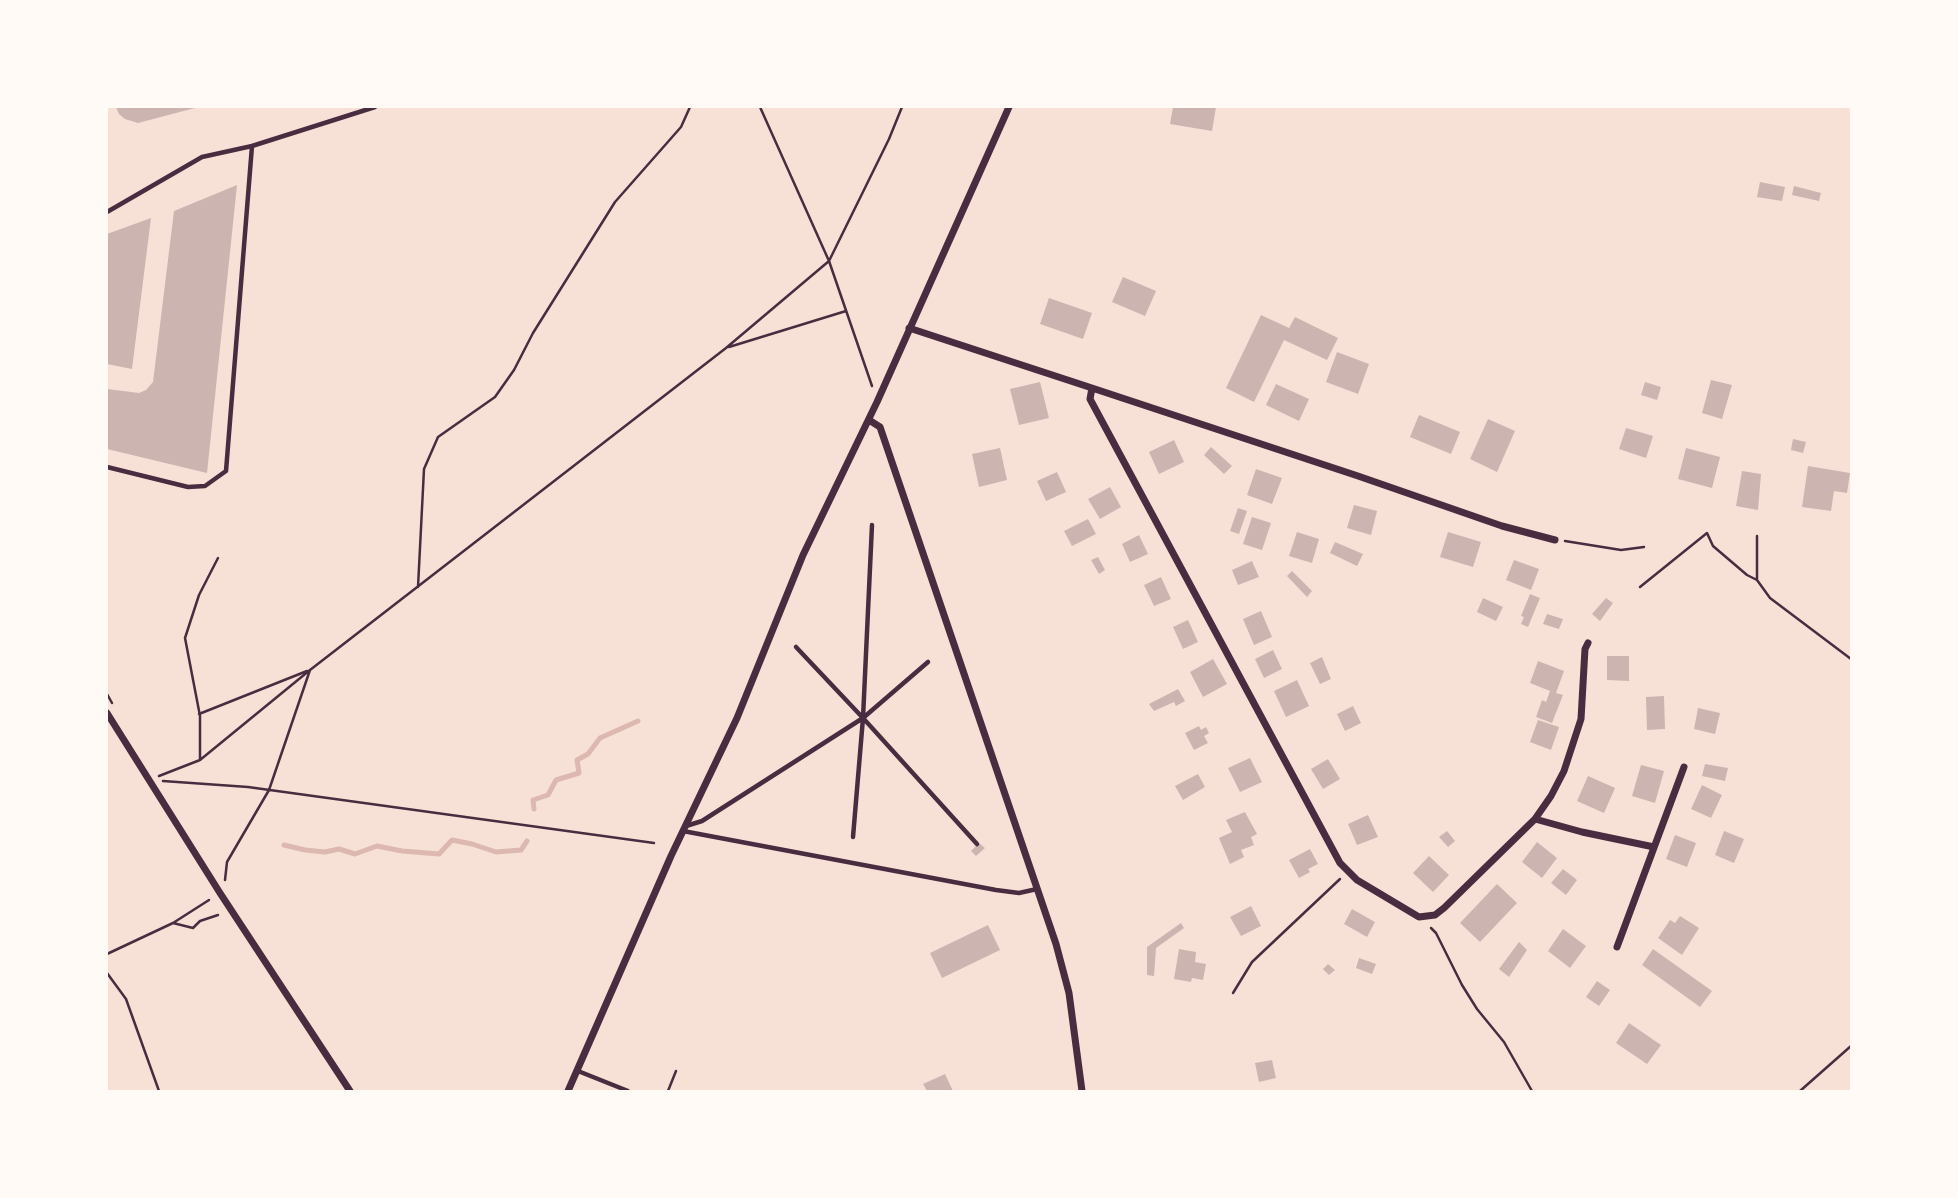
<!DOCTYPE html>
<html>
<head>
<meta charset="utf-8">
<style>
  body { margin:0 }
  #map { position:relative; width:1958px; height:1198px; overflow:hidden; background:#f7e1d7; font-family:Quicksand,sans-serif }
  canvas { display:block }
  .frame { position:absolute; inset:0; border:108px solid #fffaf5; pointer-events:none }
</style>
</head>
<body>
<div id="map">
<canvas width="1958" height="1198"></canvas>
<div class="frame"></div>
</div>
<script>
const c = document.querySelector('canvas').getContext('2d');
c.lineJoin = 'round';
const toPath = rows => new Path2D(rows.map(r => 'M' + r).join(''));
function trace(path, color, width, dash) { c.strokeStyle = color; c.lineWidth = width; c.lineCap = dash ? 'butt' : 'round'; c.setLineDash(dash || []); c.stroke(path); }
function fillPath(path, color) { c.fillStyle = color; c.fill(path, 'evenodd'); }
trace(toPath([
  [534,809,533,800,548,795,556,780,579,773,577,760,588,754,600,738,638,721],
  [284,845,305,850,325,852,339,849,355,854,377,846,402,851,439,854,452,840,472,844,496,852,521,850,527,841]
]), '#dcb8b0', 5);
fillPath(toPath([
  [116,107,195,107,195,108,138,123,125,119,119,114],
  [1173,107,1216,107,1212,131,1170,124],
  [1760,182,1785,187,1782,201,1757,197],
  [237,185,207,473,107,449,107,389,139,393,146,390,153,382,174,211],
  [1794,186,1821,193,1819,201,1792,195],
  [151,218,132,369,107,364,107,234],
  [1123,277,1156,291,1145,316,1112,302],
  [1049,298,1092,313,1083,339,1040,324],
  [1261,315,1289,328,1295,317,1338,338,1327,360,1284,340,1254,402,1226,388],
  [1337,352,1369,364,1358,394,1326,382],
  [1711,380,1732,385,1722,419,1702,413],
  [1040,382,1049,418,1019,425,1010,389],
  [1645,382,1661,387,1657,400,1641,395],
  [1276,384,1309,399,1299,421,1266,405],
  [1419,415,1460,432,1451,454,1410,437],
  [1488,419,1515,431,1497,472,1470,459],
  [1626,428,1653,436,1646,458,1619,449],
  [1793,439,1806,442,1803,453,1791,450],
  [1174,440,1184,462,1159,474,1149,452],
  [1211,447,1232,466,1224,474,1204,455],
  [1000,448,1007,480,979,487,972,454],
  [1686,448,1720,457,1712,488,1678,479],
  [1808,466,1850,473,1847,493,1834,491,1831,511,1802,507],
  [1256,469,1282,478,1272,504,1247,495],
  [1742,471,1761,474,1758,510,1736,506],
  [1057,472,1066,492,1046,501,1037,481],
  [1110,487,1121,507,1100,519,1088,499],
  [1354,505,1377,511,1371,535,1347,528],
  [1238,508,1247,511,1239,534,1230,531],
  [1252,517,1271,523,1262,550,1243,544],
  [1088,519,1096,534,1072,546,1064,531],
  [1297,532,1319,539,1312,563,1289,556],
  [1448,532,1481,542,1473,567,1440,557],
  [1139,535,1148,554,1130,562,1122,544],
  [1335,542,1363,554,1357,566,1330,553],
  [1098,557,1105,570,1099,574,1091,560],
  [1514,560,1539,569,1531,590,1506,580],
  [1252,561,1259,577,1238,585,1232,570],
  [1292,571,1312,591,1307,597,1287,576],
  [1161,577,1171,599,1154,606,1144,585],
  [1530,594,1540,598,1528,627,1521,624,1524,617,1521,616],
  [1483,598,1503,607,1496,621,1477,612],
  [1606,598,1613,603,1600,621,1592,614],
  [1261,611,1272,637,1254,645,1243,619],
  [1547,614,1563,619,1559,629,1543,624],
  [1188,620,1198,642,1183,649,1173,627],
  [1273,650,1282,669,1264,678,1255,659],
  [1607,656,1629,656,1629,681,1607,680],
  [1322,657,1331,679,1320,684,1310,663],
  [1213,659,1227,684,1203,697,1190,672],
  [1538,661,1564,671,1556,693,1563,695,1552,723,1536,717,1542,700,1546,702,1550,691,1530,683],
  [1297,680,1309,706,1286,717,1274,691],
  [1178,689,1185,701,1176,706,1174,702,1154,711,1149,704],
  [1664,696,1665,729,1647,730,1646,697],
  [1353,706,1361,723,1345,731,1337,714],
  [1698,708,1720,713,1715,734,1694,729],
  [1538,720,1559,727,1551,750,1530,742],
  [1199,726,1201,730,1206,727,1209,733,1204,736,1208,743,1194,750,1185,733],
  [1250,758,1262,782,1240,792,1228,768],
  [1328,759,1340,779,1323,789,1311,769],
  [1705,764,1728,768,1725,781,1702,776],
  [1641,765,1664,771,1655,803,1632,796],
  [1198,774,1205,787,1183,800,1175,786],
  [1588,776,1615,788,1604,813,1577,801],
  [1702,785,1722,795,1711,818,1691,809],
  [1245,812,1257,834,1251,837,1254,845,1241,850,1244,857,1230,864,1219,838,1232,832,1226,820],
  [1368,815,1378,837,1357,845,1348,824],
  [1447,831,1455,841,1448,847,1439,837],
  [1724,831,1744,839,1734,863,1715,855],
  [1675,835,1696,843,1687,867,1666,859],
  [1537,842,1557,858,1542,878,1522,862],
  [979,843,985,848,976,856,971,851],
  [1310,849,1318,864,1308,869,1310,872,1299,878,1289,860],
  [1429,856,1449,875,1433,892,1413,873],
  [1563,869,1577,880,1566,895,1551,883],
  [1497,884,1517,903,1480,942,1460,923],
  [1251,906,1261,926,1241,936,1230,917],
  [1352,909,1375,922,1367,937,1344,924],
  [1680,916,1699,928,1682,955,1658,938,1670,920,1675,923],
  [1181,923,1184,928,1156,948,1154,976,1147,975,1147,947],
  [988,925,1000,950,942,978,930,953],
  [1563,929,1586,946,1570,968,1548,951],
  [1519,942,1527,950,1509,977,1499,969],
  [1179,949,1196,952,1195,962,1206,964,1203,980,1192,978,1191,982,1174,979],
  [1653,949,1712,991,1700,1007,1642,965],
  [1359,958,1376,964,1372,974,1356,968],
  [1328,964,1335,970,1329,975,1323,969],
  [1597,981,1610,990,1599,1006,1586,997],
  [1629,1023,1661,1045,1647,1064,1616,1043],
  [1272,1060,1276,1078,1259,1082,1255,1063],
  [945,1074,953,1091,927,1091,923,1084]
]), '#ccb4b1');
trace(toPath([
  [760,107,829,261,872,386],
  [729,347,846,311],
  [1757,536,1757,580,1770,598,1851,659],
  [1565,541,1621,550,1644,547],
  [418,587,424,469,438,437,495,397,514,370,533,333,615,202,681,127,690,107],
  [1640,587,1707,533,1713,546,1747,575,1757,580],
  [107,694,112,703],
  [199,714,307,671],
  [200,760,200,716,185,638,199,595,218,558],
  [159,776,200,760,310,670,726,348,829,261,889,139,902,107],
  [163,781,248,787,654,843],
  [225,880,227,862,269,790,310,670],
  [173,923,193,928,200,921,218,915],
  [1431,928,1436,933,1462,985,1477,1009,1504,1042,1532,1091],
  [107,954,173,923,209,900],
  [107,973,126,999,159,1091],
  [1233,993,1252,962,1340,879],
  [668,1091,676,1071],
  [1800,1091,1851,1046]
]), '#4a2c40', 2.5);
trace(toPath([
  [252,146,375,107],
  [107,212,202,157,252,146,226,471,205,486,188,487,107,467],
  [796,647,863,718,977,844],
  [686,826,702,821,863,718,928,662],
  [683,831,996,890,1019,893,1037,889],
  [853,837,863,718,872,525],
  [578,1071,628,1091]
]), '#4a2c40', 4.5);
trace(toPath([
  [909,328,1092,388,1090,399,1340,863,1357,880,1419,917,1435,915,1444,908,1535,819,1551,796,1564,771,1581,719,1585,649,1588,643],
  [1092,388,1358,476,1502,526,1555,540],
  [869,420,880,427,1056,944,1069,993,1082,1091],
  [107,713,220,893,350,1091],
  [1535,819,1582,832,1654,847],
  [1617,947,1684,767],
  [568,1091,671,856,737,718,803,555,877,402,1009,107]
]), '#4a2c40', 7);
</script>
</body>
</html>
